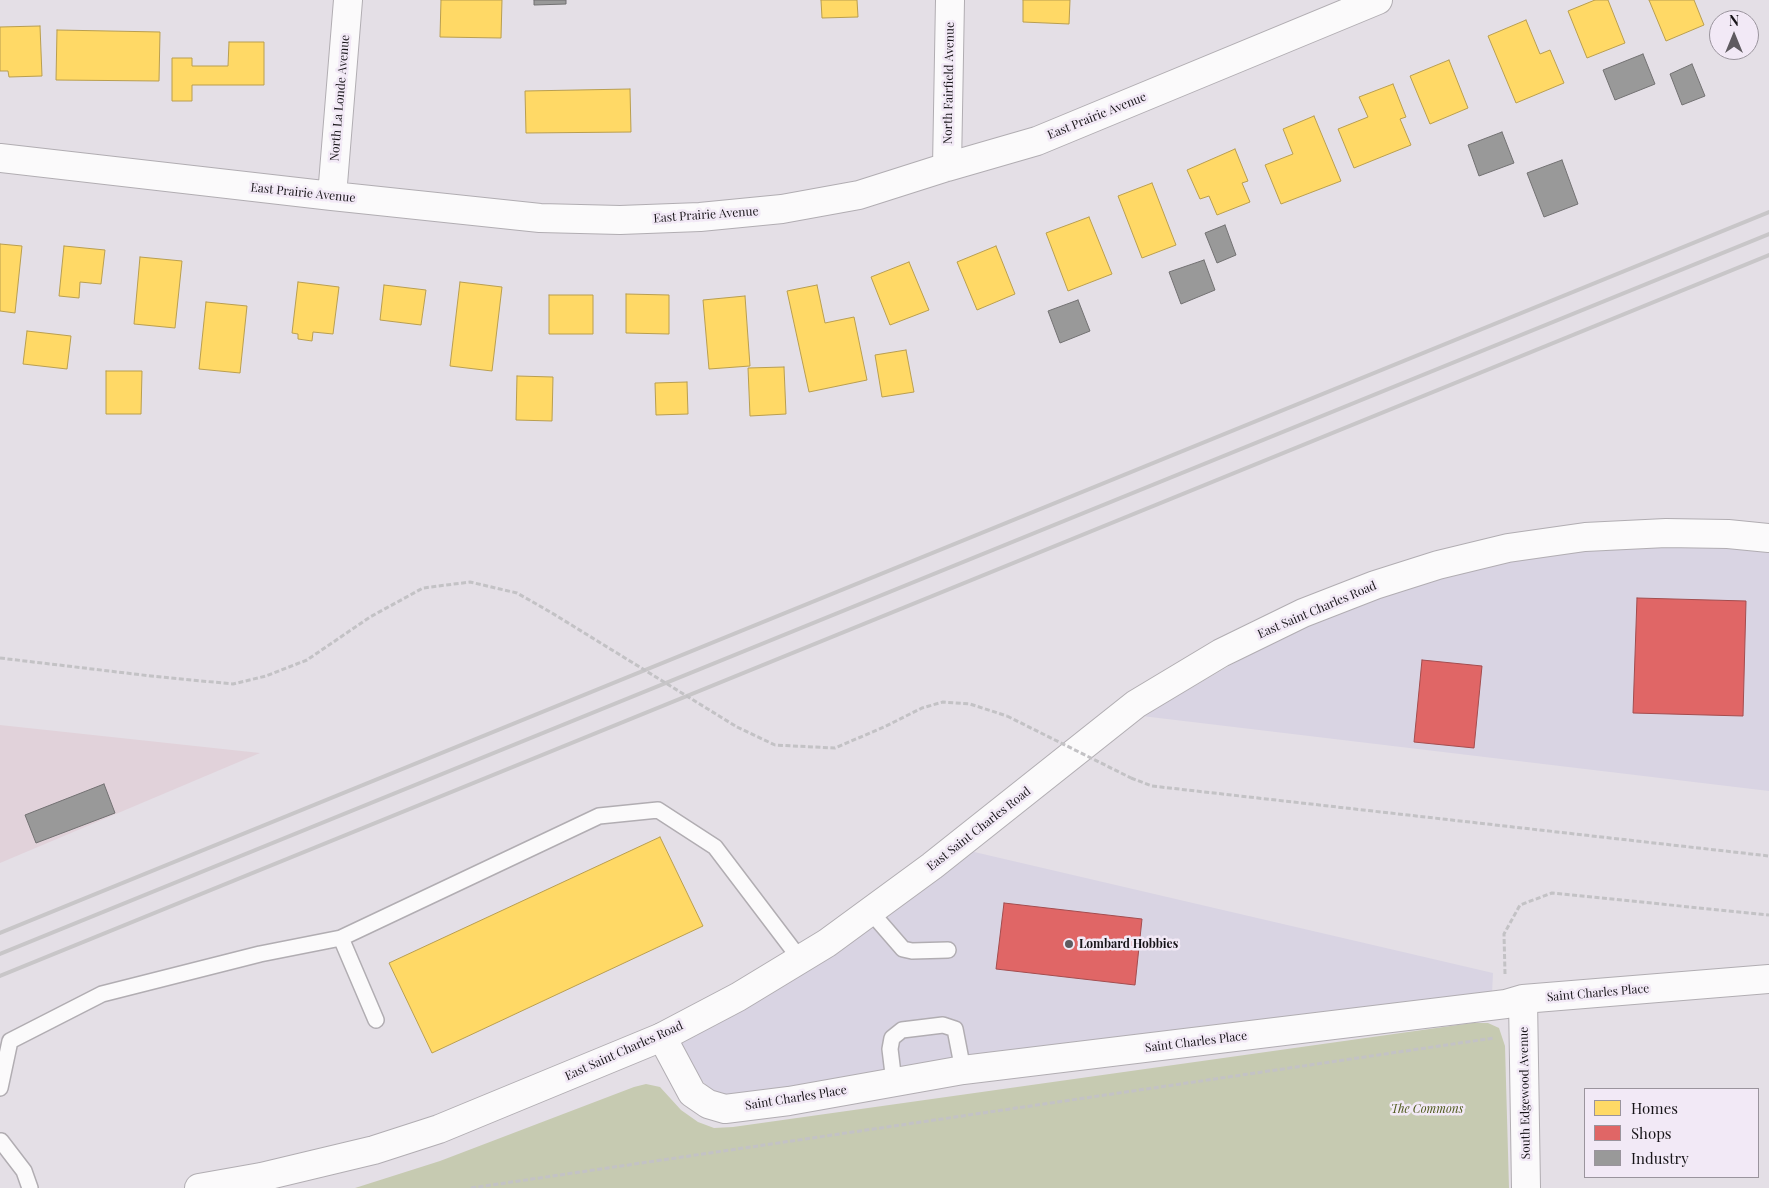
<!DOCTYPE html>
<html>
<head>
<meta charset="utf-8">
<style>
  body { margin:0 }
  #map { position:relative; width:1769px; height:1188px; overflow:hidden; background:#e4dfe6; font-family:"Playfair Display",serif }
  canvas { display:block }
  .legend { position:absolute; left:1584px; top:1088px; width:175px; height:90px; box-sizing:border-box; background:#f2e9f6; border:1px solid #9a949d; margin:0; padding:6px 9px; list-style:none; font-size:15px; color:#171418 }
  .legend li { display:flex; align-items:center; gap:10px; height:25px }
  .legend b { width:25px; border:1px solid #9a949d }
  .north { position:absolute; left:1709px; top:10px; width:50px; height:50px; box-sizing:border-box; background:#f2e9f6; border:1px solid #9a949d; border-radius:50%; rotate:0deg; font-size:14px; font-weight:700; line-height:20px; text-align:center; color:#171418 }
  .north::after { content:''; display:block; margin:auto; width:18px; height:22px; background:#5f5b60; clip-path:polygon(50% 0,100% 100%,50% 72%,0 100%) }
</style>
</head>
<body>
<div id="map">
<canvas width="1769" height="1188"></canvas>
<ul class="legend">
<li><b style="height:14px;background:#ffd966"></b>Homes</li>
<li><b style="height:14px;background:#e06666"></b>Shops</li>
<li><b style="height:14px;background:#999"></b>Industry</li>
</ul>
<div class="north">N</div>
</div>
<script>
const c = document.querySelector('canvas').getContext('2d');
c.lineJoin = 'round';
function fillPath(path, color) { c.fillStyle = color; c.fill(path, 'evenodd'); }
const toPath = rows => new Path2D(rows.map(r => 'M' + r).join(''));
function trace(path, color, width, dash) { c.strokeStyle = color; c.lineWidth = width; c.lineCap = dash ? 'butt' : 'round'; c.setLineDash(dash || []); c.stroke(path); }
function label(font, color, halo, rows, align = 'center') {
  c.font = font + ' "Playfair Display",serif'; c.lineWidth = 5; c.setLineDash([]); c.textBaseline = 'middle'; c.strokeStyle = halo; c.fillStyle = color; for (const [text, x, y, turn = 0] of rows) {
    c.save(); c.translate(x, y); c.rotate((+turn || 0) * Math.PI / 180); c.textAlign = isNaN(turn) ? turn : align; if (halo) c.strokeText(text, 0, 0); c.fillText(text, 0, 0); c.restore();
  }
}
fillPath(toPath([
  [1629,544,1728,545,1769,550,1769,791,1142,716,1278,638,1402,588,1533,554],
  [970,851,1493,973,1492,994,735,1099,712,1093,699,1076,678,1039]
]), '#d9d4e3');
fillPath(toPath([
  [0,725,158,742,260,753,0,863]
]), '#e1d2da');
fillPath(toPath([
  [1472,1023,1488,1023,1499,1028,1505,1046,1509,1188,355,1188,440,1161,634,1087,646,1084,660,1087,681,1110,698,1122,714,1128,733,1127]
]), '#c6cab1');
const homes = toPath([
  [441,0,502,0,501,38,440,37,441,0],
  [821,0,857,0,858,17,822,18,821,0],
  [1023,0,1070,0,1069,24,1023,22,1023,0],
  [1595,0,1608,0,1625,43,1587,58,1568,11,1595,0],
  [1649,0,1694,0,1704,25,1666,41,1649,0],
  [1526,20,1540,54,1550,50,1564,83,1516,103,1488,36,1526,20],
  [40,26,42,76,9,77,8,71,0,71,0,27,40,26],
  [57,30,160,32,159,81,56,80,57,30],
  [229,42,264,42,264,85,192,85,192,101,172,101,172,58,192,58,192,66,228,66,229,42],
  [1449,60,1468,108,1430,124,1410,76,1449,60],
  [1393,84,1406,117,1400,119,1411,145,1354,168,1338,129,1368,117,1359,97,1393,84],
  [630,89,631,132,526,133,525,91,630,89],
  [1314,116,1341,181,1281,204,1265,165,1293,154,1283,129,1314,116],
  [1235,149,1248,181,1242,183,1250,202,1217,215,1209,196,1200,199,1187,170,1235,149],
  [1152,183,1176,245,1142,258,1118,196,1152,183],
  [1089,217,1112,274,1068,291,1046,233,1089,217],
  [0,244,22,246,15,313,0,311,0,244],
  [64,246,105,250,101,284,80,282,79,298,59,296,64,246],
  [996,246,1015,294,977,310,957,262,996,246],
  [140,257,182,261,175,328,134,324,140,257],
  [909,262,929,310,890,325,871,277,909,262],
  [298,282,339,287,333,334,313,332,312,341,298,339,298,334,292,333,298,282],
  [460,282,502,287,492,371,450,366,460,282],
  [384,285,426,290,421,325,380,320,384,285],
  [817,285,825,323,854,317,867,380,809,392,787,291,817,285],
  [626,294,669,295,669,334,626,333,626,294],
  [549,295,593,295,593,334,549,334,549,295],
  [745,296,750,366,709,369,703,300,745,296],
  [206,302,247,306,240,373,199,369,206,302],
  [27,331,71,336,67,369,23,364,27,331],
  [906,350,914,392,882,397,875,355,906,350],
  [784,367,786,414,750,416,748,368,784,367],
  [106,371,142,371,141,414,106,414,106,371],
  [517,376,553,377,552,421,516,420,517,376],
  [687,382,688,414,656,415,655,383,687,382],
  [660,837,703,926,432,1053,389,963,660,837]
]);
fillPath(homes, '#ffd966');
trace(homes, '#b99e4f', 1);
const shops = toPath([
  [1637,598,1746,601,1743,716,1633,713,1637,598],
  [1422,660,1482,666,1474,748,1414,742,1422,660],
  [1004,903,1142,919,1135,985,996,969,1004,903]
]);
fillPath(shops, '#e06666');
trace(shops, '#a44d4f', 1);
const industry = toPath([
  [534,0,566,0,566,4,534,5,534,0],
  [1643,54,1655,84,1615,100,1603,70,1643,54],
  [1692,64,1705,96,1682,105,1670,74,1692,64],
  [1502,132,1514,163,1479,176,1468,145,1502,132],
  [1562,160,1578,204,1544,217,1527,173,1562,160],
  [1225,225,1236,255,1217,263,1205,233,1225,225],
  [1204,260,1215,290,1181,304,1169,272,1204,260],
  [1078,300,1090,331,1060,343,1048,311,1078,300],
  [104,784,115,813,36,843,25,815,104,784]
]);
fillPath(industry, '#999');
trace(industry, '#727172', 1);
const service = toPath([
  [870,911,903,949,912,951,948,950],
  [376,1020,341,938,599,816,658,810,715,847,800,959],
  [894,1082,890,1049,892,1038,902,1030,943,1025,955,1029,963,1070],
  [0,1088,10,1041,102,994,260,954,341,938],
  [1,1141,24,1171,30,1188]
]);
const minor = toPath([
  [0,158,332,196,540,218,620,220,700,217,782,209,859,195,947,167,1037,141,1378,0],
  [947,167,950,0],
  [332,196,348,0],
  [1523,999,1526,1188],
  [662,1037,692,1093,708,1104,725,1109,789,1101,963,1070,1506,1004,1523,999,1769,979]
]);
const secondary = toPath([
  [199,1188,261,1177,374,1150,439,1129,662,1037,738,997,827,943,932,866,1136,704,1221,653,1303,613,1375,585,1438,565,1508,548,1585,537,1666,533,1728,534,1769,538]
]);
trace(service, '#b1adb2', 18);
trace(minor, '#b1adb2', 30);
trace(secondary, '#b1adb2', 30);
trace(toPath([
  [0,658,151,676,233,684,266,676,307,660,370,617,423,588,470,582,517,593,552,613],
  [737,727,775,745,835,748,884,727,922,708,943,702,970,704,1007,716],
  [1131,778,1152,786,1769,856],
  [1505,974,1504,934,1520,905,1552,893,1769,915],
  [471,1188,1494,1038]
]), '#c3c2c5', 3, [5, 2.5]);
trace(service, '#fbfafb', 15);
trace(minor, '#fbfafb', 28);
trace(secondary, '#fbfafb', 28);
trace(toPath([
  [0,933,1769,212],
  [0,954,1769,234],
  [0,976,1769,255]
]), '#c8c6c8', 4);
trace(toPath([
  [552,613,737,727],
  [1007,716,1131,778]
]), '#c3c2c5', 3, [5, 2.5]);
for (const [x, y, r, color] of [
  [1069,944,5,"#5f5b60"]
]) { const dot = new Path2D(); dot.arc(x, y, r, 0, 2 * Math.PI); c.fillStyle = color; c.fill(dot); trace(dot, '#f2e9f6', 2); }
label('12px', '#171418', '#f2e9f6', [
  ["North Fairfield Avenue",949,83,-89],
  ["North La Londe Avenue",340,98,-85],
  ["East Prairie Avenue",1097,116,-22],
  ["East Prairie Avenue",303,193,6],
  ["East Prairie Avenue",706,215,-4],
  ["East Saint Charles Road",1317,610,-23],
  ["East Saint Charles Road",979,829,-38],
  ["Saint Charles Place",1598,993,-5],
  ["Saint Charles Place",1196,1042,-7],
  ["East Saint Charles Road",624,1051,-24],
  ["South Edgewood Avenue",1525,1093,-91],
  ["Saint Charles Place",796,1098,-9]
]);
label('bold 12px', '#171418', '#f2e9f6', [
  ["Lombard Hobbies",1079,944]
], 'left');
label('italic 12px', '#505b1f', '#f2e9f6', [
  ["The Commons",1427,1109]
]);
</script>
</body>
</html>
